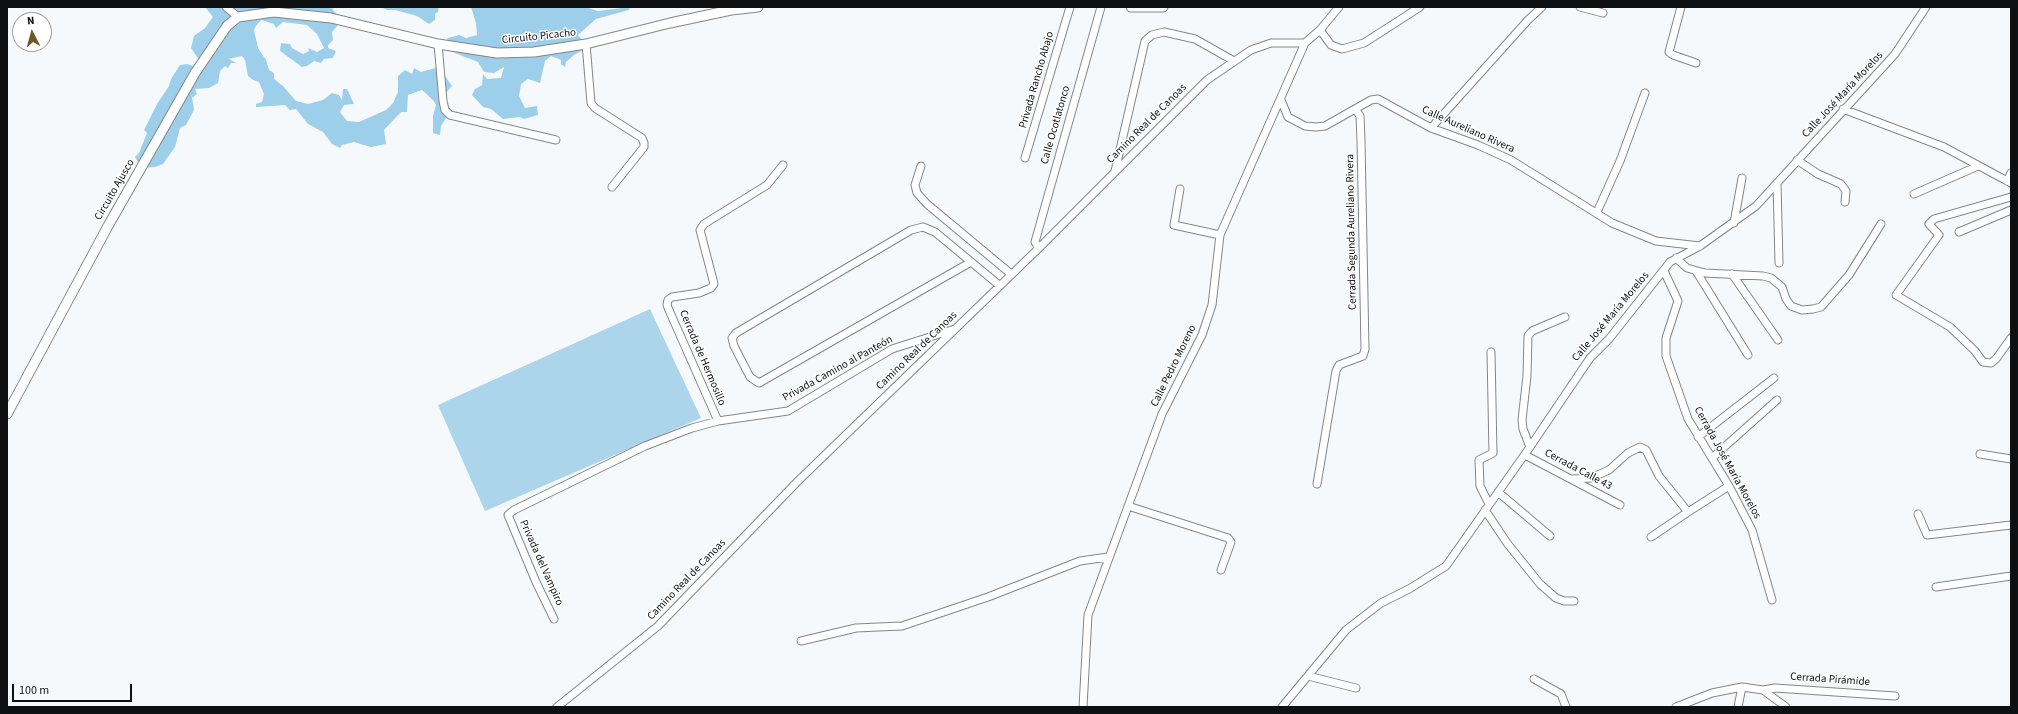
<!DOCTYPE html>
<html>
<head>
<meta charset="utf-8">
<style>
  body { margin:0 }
  #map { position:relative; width:2018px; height:714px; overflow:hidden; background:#f6f9fc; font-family:"Source Sans 3",sans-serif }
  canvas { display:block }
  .frame { position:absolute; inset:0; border:8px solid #0e0f10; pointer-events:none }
  .north { position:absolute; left:12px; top:12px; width:40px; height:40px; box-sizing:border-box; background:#fff; border:1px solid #9f9f9f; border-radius:50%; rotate:354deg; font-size:11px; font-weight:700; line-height:16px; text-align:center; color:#0e0f10 }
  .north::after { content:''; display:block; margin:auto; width:14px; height:18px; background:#685b28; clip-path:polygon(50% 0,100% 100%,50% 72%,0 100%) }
  .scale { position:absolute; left:12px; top:684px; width:120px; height:18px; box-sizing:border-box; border:2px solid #0e0f10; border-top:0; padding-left:5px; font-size:12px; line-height:14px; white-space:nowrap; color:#0e0f10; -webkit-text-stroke:3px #fff; paint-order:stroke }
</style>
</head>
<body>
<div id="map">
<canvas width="2018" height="714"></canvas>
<div class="frame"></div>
<div class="north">N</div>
<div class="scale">100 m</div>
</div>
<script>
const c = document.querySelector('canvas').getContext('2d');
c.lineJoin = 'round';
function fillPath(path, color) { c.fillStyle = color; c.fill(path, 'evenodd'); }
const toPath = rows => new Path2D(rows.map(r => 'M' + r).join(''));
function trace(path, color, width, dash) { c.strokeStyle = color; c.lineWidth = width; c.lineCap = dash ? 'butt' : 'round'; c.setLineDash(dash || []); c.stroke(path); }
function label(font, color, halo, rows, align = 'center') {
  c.font = font + ' "Source Sans 3",sans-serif'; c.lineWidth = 3; c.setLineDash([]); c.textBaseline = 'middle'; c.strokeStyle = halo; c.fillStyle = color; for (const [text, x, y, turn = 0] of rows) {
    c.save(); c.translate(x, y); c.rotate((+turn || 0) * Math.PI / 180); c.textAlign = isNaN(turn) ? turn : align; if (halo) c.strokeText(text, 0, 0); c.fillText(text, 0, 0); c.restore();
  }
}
fillPath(toPath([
  [650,309,701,418,485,511,438,405]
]), '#acd5eb');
fillPath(toPath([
  [205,7,336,7,332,9,340,18,338,25,332,32,333,40,328,45,328,48,336,51,333,58,324,59,321,63,314,61,307,66,302,67,280,51,281,43,290,44,292,48,303,54,309,51,308,48,317,52,324,48,317,34,307,25,283,22,276,28,274,24,261,20,256,26,254,30,258,48,266,60,269,70,274,73,274,79,283,86,296,101,308,104,323,100,332,93,339,95,342,100,343,89,347,89,354,104,344,105,340,112,347,121,359,122,386,110,393,103,398,92,398,76,405,70,412,74,414,68,421,72,439,67,452,86,445,94,446,118,441,126,440,135,433,133,433,116,436,105,433,100,422,90,408,95,407,112,401,112,384,130,386,144,371,147,354,142,342,145,340,148,332,144,323,132,308,124,296,109,290,110,285,105,256,107,256,104,262,102,264,94,259,82,253,80,248,76,245,60,242,56,232,58,229,59,236,63,231,63,228,68,225,66,220,71,218,83,209,88,195,89,197,94,192,98,194,110,186,125,180,128,175,147,163,164,155,167,141,168,135,157,139,153,147,133,144,130,157,104,169,86,171,79,180,65,187,64,196,67,202,64,191,48,194,36,205,28,213,17],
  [381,7,439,7,438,12,435,14,435,20,429,24,417,16,395,10,387,10],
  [471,7,585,7,598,11,630,7,629,10,596,19,580,33,578,35,585,43,581,51,574,55,566,62,565,67,561,64,561,60,551,56,545,61,540,83,528,79,521,84,519,96,525,108,537,106,538,115,524,119,520,117,503,119,491,109,483,107,472,95,475,89,482,85,483,74,487,79,501,78,504,67,494,73,484,72,478,62,450,51,446,41,448,38,459,35,466,38,477,35,476,23]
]), '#9ecfea');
const street = toPath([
  [226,7,238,17],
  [1580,7,1603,13],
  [1681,7,1669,52,1673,55,1696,63],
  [1320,30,1331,45,1342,49,1364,43,1420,7],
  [438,44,443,101,445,110,450,115,556,140],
  [586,44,591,103,595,108,642,138,644,143,644,147,612,187],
  [1281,100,1288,117,1305,126,1316,127,1325,126,1371,100,1378,99,1431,128,1478,145,1511,160,1612,223,1656,241,1700,246],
  [1843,109,1944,147,2011,183],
  [1431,128,1528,20,1542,7],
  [1025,158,1070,7],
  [1797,160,1818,174,1841,184,1846,191,1845,202],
  [921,166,915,185,917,193,927,204,1011,274],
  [1115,171,1145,41,1152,35,1164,32,1195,39,1234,61],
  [2007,181,2011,173],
  [1777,183,1779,263],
  [1180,189,1174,225,1220,235],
  [1914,194,1978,166],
  [2011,197,1934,219,1929,224,1939,235,1896,295,1950,327,1975,351,1983,362,1991,363,1996,359,2011,338],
  [1597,212,1620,161,1645,93],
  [1734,223,1742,178],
  [1959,232,2011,210],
  [1039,248,1035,242,1101,7],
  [1676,258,1687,268,1705,273,1763,276,1771,278,1782,287,1786,299,1791,306,1802,310,1813,309,1821,307,1849,275,1881,224],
  [971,262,759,383,750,377,734,346,732,338,736,333,911,230,923,227,935,232,999,285],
  [1664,271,1678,301,1666,338,1666,356,1688,419,1729,486,1752,530,1772,600],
  [1696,271,1748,355],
  [1732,274,1778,340],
  [718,421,669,310,667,305,668,300,672,297,699,293,711,288,714,284,700,230,704,224,767,185,783,165],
  [1698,437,1774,378],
  [1530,447,1523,429,1522,420,1527,376,1528,336,1532,331,1565,317],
  [1980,454,2011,459],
  [1525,455,1620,505],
  [1712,458,1777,400],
  [1573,479,1591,478,1609,470,1628,453,1640,447,1646,450,1659,476,1688,512,1729,486],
  [1317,484,1336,371,1339,365,1363,356,1365,349,1361,140,1360,116,1356,110],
  [1498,492,1550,536],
  [1489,504,1480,486,1479,460,1493,453,1491,352],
  [1128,506,1228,538,1231,542,1221,570],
  [1485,510,1507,543,1540,584,1556,598,1564,601,1574,601],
  [1918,514,1927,535,2011,525],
  [1651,537,1688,512],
  [1936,587,2011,576],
  [554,619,536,582,508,515,514,510,645,446,692,428,718,421,788,411,892,349,955,329],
  [801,641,856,628,902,626,988,597,1080,561,1108,557],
  [1308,676,1356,688],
  [1534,679,1561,694,1566,707],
  [1763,690,1775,688,1895,696],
  [557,707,658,626,798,481,1039,248,1207,80,1251,50,1271,43,1305,43],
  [1083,707,1088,615,1162,414,1202,335,1212,305,1220,235,1305,43,1320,30,1339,7],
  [1282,707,1346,630,1381,603,1409,589,1446,566,1530,447,1590,358,1609,339,1670,262,1700,246,1756,206,1895,54,1926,7],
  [1676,707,1712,693,1742,687,1763,690,1786,707],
  [1738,707,1742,687]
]);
const secondary = toPath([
  [1131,7,1163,7],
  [7,414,108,226,195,73,227,26,238,17,274,12,331,18,438,44,497,53,534,52,586,44,670,23,731,10,758,7]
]);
trace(street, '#838789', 9);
trace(secondary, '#838789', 11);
trace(street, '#fff', 7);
trace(secondary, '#fff', 9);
label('11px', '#0e0f10', '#fff', [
  ["Circuito Picacho",539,37,-6],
  ["Privada Rancho Abajo",1037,80,-74],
  ["Calle José María Morelos",1843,95,-47],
  ["Camino Real de Canoas",1147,124,-45],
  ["Calle Ocotlatonco",1056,125,-74],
  ["Calle Aureliano Rivera",1468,130,24],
  ["Circuito Ajusco",115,190,-60],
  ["Cerrada Segunda Aureliano Rivera",1352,232,-91],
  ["Calle José María Morelos",1611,317,-50],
  ["Camino Real de Canoas",917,351,-44],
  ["Cerrada de Hermosillo",702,358,67],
  ["Calle Pedro Moreno",1174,366,-64],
  ["Privada Camino al Panteón",838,369,-29],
  ["Cerrada José María Morelos",1727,463,61],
  ["Cerrada Calle 43",1578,470,28],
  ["Privada del Vampiro",541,563,66],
  ["Camino Real de Canoas",687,580,-46],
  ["Cerrada Pirámide",1830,680,4]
]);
</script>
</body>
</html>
